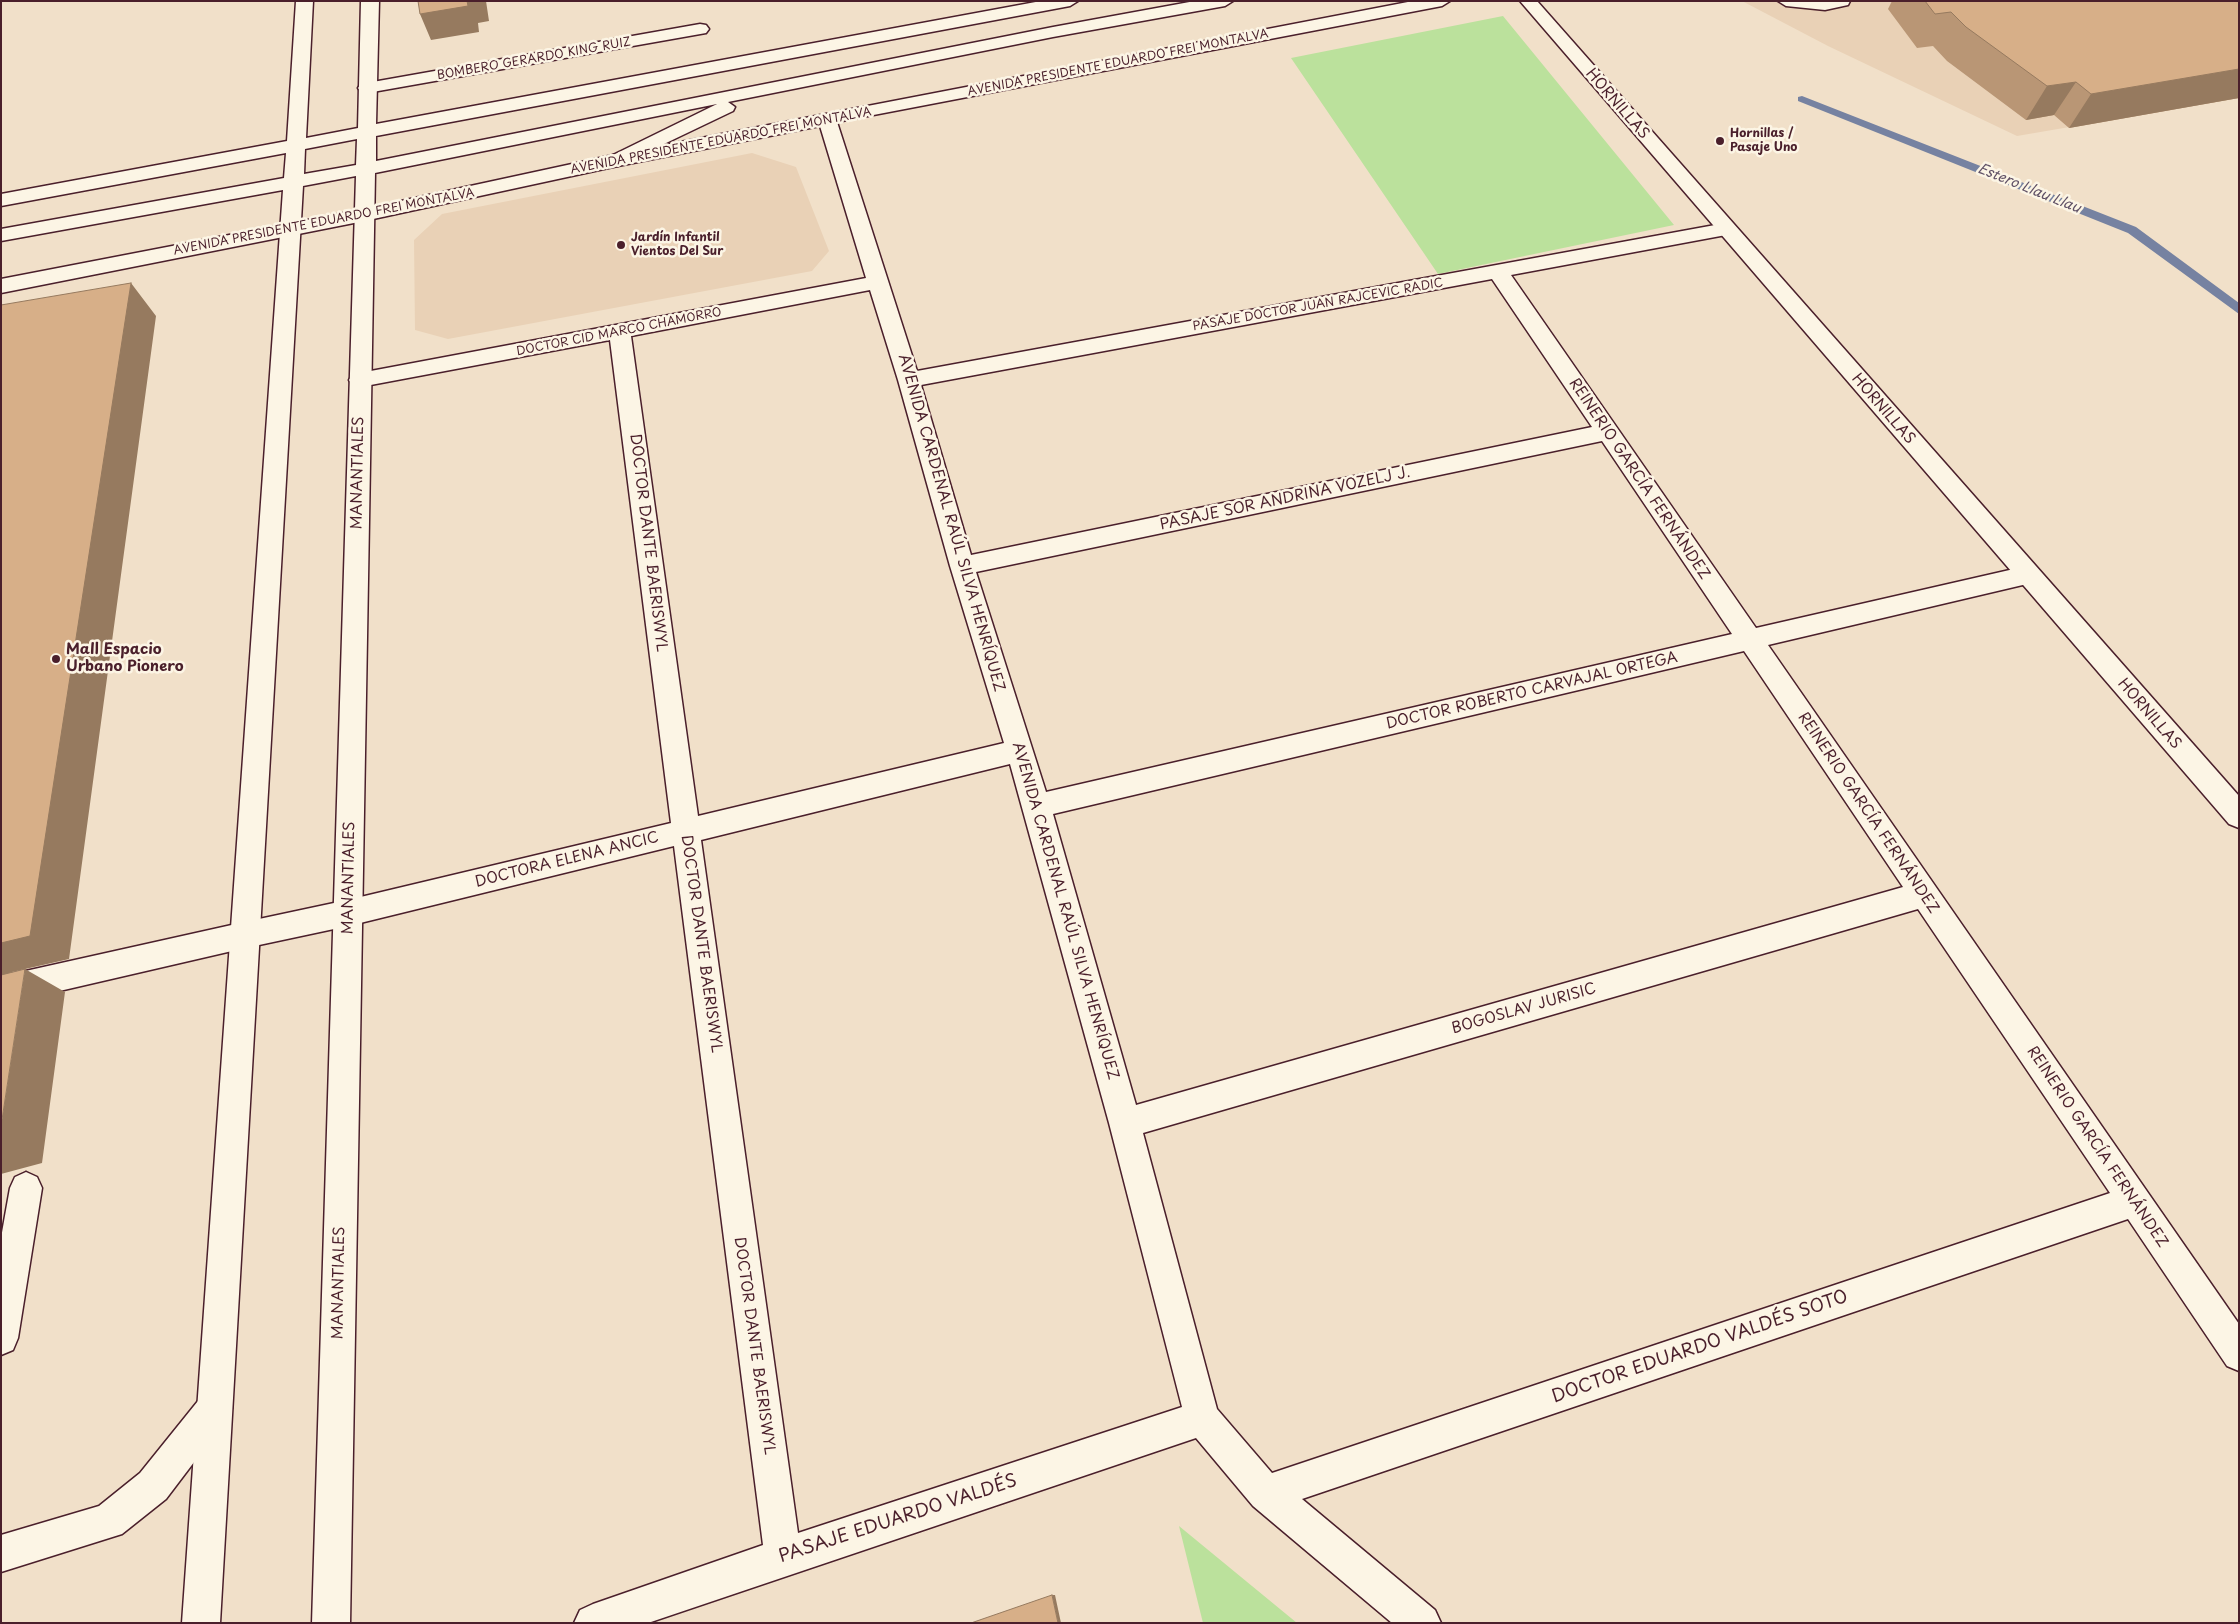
<!DOCTYPE html>
<html>
<head>
<meta charset="utf-8">
<style>
  body { margin:0 }
  #map { position:relative; width:2240px; height:1624px; overflow:hidden; background:#f1e0c9; font-family:"Playpen Sans",sans-serif }
  canvas { display:block }
  .frame { position:absolute; inset:0; border:2px solid #4a1f2b; pointer-events:none }
</style>
</head>
<body>
<div id="map">
<canvas width="2240" height="1624"></canvas>
<div class="frame"></div>
</div>
<script>
const c = document.querySelector('canvas').getContext('2d');
c.lineJoin = 'round';
function fillPath(path, color) { c.fillStyle = color; c.fill(path, 'evenodd'); }
const toPath = rows => new Path2D(rows.map(r => 'M' + r).join(''));
function trace(path, color, width, dash) { c.strokeStyle = color; c.lineWidth = width; c.lineCap = dash ? 'butt' : 'round'; c.setLineDash(dash || []); c.stroke(path); }
function label(font, color, halo, rows, align = 'center') {
  c.font = font + ' "Playpen Sans",sans-serif'; c.lineWidth = 5; c.setLineDash([]); c.textBaseline = 'middle'; c.strokeStyle = halo; c.fillStyle = color; for (const [text, x, y, turn = 0] of rows) {
    c.save(); c.translate(x, y); c.rotate((+turn || 0) * Math.PI / 180); c.textAlign = isNaN(turn) ? turn : align; if (halo) c.strokeText(text, 0, 0); c.fillText(text, 0, 0); c.restore();
  }
}
fillPath(toPath([
  [1742,1,2239,1,2239,98,2017,136,1828,46],
  [752,153,796,167,829,251,812,271,448,339,415,330,414,240,442,214]
]), '#e9d1b6');
fillPath(toPath([
  [1503,16,1674,225,1438,274,1291,58],
  [1179,1526,1297,1623,1203,1623]
]), '#bbe19c');
fillPath(toPath([
  [1802,96,2136,227,2239,303,2239,314,2128,233,1798,101,1798,97,1802,96]
]), '#7682a1');
const lane = toPath([
  [1778,1,1850,1,1848,5,1825,10,1786,6,1778,1],
  [245,922,255,926,260,935,255,944,245,948,12,1002,1,997,1,978,12,974,245,922],
  [26,1172,37,1177,42,1188,18,1338,13,1350,1,1355,1,1238,10,1188,15,1177,26,1172],
  [214,1390,226,1396,232,1408,226,1420,166,1499,122,1534,1,1572,1,1535,99,1506,140,1473,202,1396,214,1390]
]);
const street = toPath([
  [1413,1,1450,1,1442,6,837,122,917,371,1726,223,1733,225,1736,229,1733,233,1726,235,1511,275,1756,628,2027,566,2036,568,2039,575,2036,582,2027,584,1768,645,2239,1324,2239,1371,2227,1366,2128,1219,1302,1499,1435,1610,1441,1623,1392,1623,1253,1506,1196,1438,648,1623,574,1623,580,1610,593,1604,763,1545,674,846,348,926,245,948,235,944,230,935,235,926,245,922,348,900,671,823,610,340,360,387,352,385,349,380,352,375,360,373,866,278,820,126,618,166,364,221,1,293,1,279,364,209,618,154,1413,1],
  [1492,279,1592,427,971,555,921,385,1492,279],
  [870,290,898,380,950,566,1004,743,698,816,631,336,870,290],
  [1602,441,1732,634,1046,792,976,572,1602,441],
  [1744,651,1903,887,1136,1105,1053,814,1744,651],
  [1010,764,1109,1123,1182,1407,798,1533,701,840,1010,764],
  [1918,909,2110,1193,1272,1473,1217,1409,1143,1133,1918,909],
  [700,24,706,25,709,29,706,33,367,93,361,92,358,88,361,84,367,83,700,24]
]);
const secondary = toPath([
  [296,1,313,1,306,138,358,128,361,1,379,1,376,124,1041,1,1078,1,1070,6,376,136,376,161,1053,27,1195,1,1233,1,1225,6,1053,37,728,102,735,107,733,111,618,166,611,164,608,160,611,156,717,104,375,173,350,1623,312,1623,356,176,303,186,220,1623,182,1623,283,190,1,241,1,229,284,178,286,153,1,206,1,194,287,141,296,1],
  [357,139,356,165,304,174,305,149,357,139],
  [1520,1,1537,1,2239,796,2239,828,2229,824,1520,1]
]);
trace(lane, '#4a1f2b', 3);
trace(street, '#4a1f2b', 3);
trace(secondary, '#4a1f2b', 3);
fillPath(lane, '#fcf5e5');
fillPath(street, '#fcf5e5');
fillPath(secondary, '#fcf5e5');
fillPath(toPath([
  [1892,1,2239,1,2239,98,2069,128,2054,115,2026,120,1947,61,1933,46,1917,48,1888,9]
]), '#b99675');
fillPath(toPath([
  [467,1,486,1,489,21,478,23,479,32,431,40,420,14],
  [2239,69,2239,98,2069,128,2091,94],
  [2076,82,2054,115,2026,120,2047,86],
  [131,283,156,316,69,959,12,972,1,977,1,943],
  [25,969,65,992,42,1163,1,1174,1,1126],
  [1052,1595,1055,1595,1061,1623,1058,1623]
]), '#967a5f');
const building = toPath([
  [418,1,467,1,468,6,420,14,418,1],
  [1925,1,2239,1,2239,69,2091,94,2076,82,2047,86,1966,27,1951,12,1935,14,1925,1],
  [131,283,30,936,1,943,1,305,131,283],
  [25,969,1,1126,1,975,25,969],
  [1052,1595,1058,1623,971,1623,1052,1595]
]);
fillPath(building, '#d7af88');
trace(building, '#967a5f', 1);
for (const [x, y, r, color] of [
  [1720,141,5,"#4a1f2b"],
  [621,245,5,"#4a1f2b"],
  [56,659,5,"#4a1f2b"]
]) { const dot = new Path2D(); dot.arc(x, y, r, 0, 2 * Math.PI); c.fillStyle = color; c.fill(dot); trace(dot, '#fcf5e5', 2); }
label('12px', '#4a1f2b', '#fcf5e5', [
  ["BOMBERO GERARDO KING RUIZ",534,59,-10],
  ["AVENIDA PRESIDENTE EDUARDO FREI MONTALVA",1118,63,-11],
  ["AVENIDA PRESIDENTE EDUARDO FREI MONTALVA",721,141,-11],
  ["AVENIDA PRESIDENTE EDUARDO FREI MONTALVA",324,222,-11],
  ["PASAJE DOCTOR JUAN RAJCEVIC RADIC",1318,305,-10],
  ["DOCTOR CID MARCO CHAMORRO",619,332,-11]
]);
label('bold 12px', '#4a1f2b', '#fcf5e5', [
  ["Hornillas /",1730,134],
  ["Pasaje Uno",1730,148],
  ["Jardín Infantil",631,238],
  ["Vientos Del Sur",631,252]
], 'left');
label('italic 14px', '#605166', '#fcf5e5', [
  ["Estero Llau Llau",2029,189,22]
]);
label('15px', '#4a1f2b', '#fcf5e5', [
  ["HORNILLAS",1617,104,49],
  ["HORNILLAS",1883,409,49],
  ["MANANTIALES",358,473,-89],
  ["REINERIO GARCÍA FERNÁNDEZ",1639,479,56],
  ["PASAJE SOR ANDRINA VOZELJ J.",1285,499,-12],
  ["AVENIDA CARDENAL RAÚL SILVA HENRÍQUEZ",951,523,74],
  ["DOCTOR DANTE BAERISWYL",648,543,83],
  ["DOCTOR ROBERTO CARVAJAL ORTEGA",1532,691,-13],
  ["HORNILLAS",2149,714,49],
  ["REINERIO GARCÍA FERNÁNDEZ",1868,813,56],
  ["DOCTORA ELENA ANCIC",567,860,-14],
  ["MANANTIALES",349,878,-89],
  ["AVENIDA CARDENAL RAÚL SILVA HENRÍQUEZ",1065,911,74],
  ["DOCTOR DANTE BAERISWYL",701,944,82],
  ["BOGOSLAV JURISIC",1524,1009,-16],
  ["REINERIO GARCÍA FERNÁNDEZ",2097,1147,56],
  ["MANANTIALES",339,1283,-89],
  ["DOCTOR DANTE BAERISWYL",754,1346,82]
]);
label('bold 15px', '#4a1f2b', '#fcf5e5', [
  ["Mall Espacio",66,650],
  ["Urbano Pionero",66,667]
], 'left');
label('18px', '#4a1f2b', '#fcf5e5', [
  ["DOCTOR EDUARDO VALDÉS SOTO",1700,1347,-19],
  ["PASAJE EDUARDO VALDÉS",898,1519,-18]
]);
</script>
</body>
</html>
